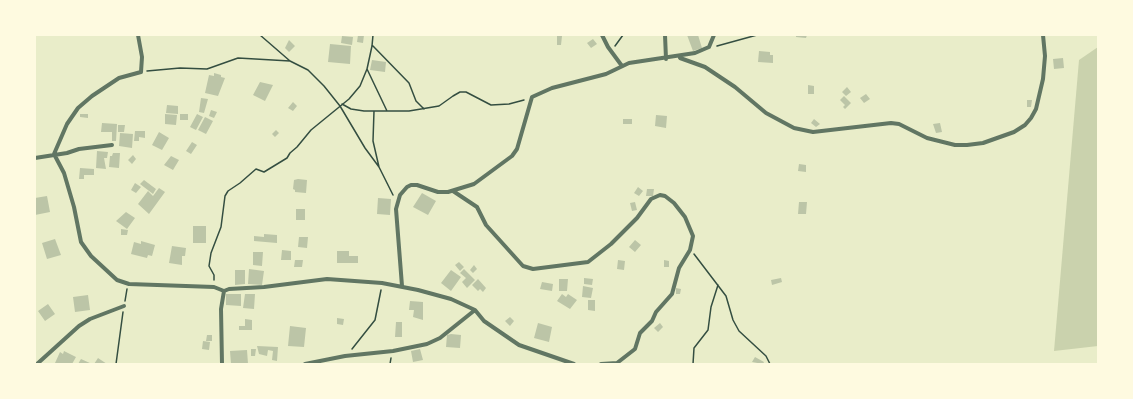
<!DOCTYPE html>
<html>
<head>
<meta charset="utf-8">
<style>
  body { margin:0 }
  #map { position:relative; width:1133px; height:399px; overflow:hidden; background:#e9edc9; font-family:Commissioner,sans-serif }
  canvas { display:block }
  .frame { position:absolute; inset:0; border:36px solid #fefae0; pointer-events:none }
</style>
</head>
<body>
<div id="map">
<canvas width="1133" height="399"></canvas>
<div class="frame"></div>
</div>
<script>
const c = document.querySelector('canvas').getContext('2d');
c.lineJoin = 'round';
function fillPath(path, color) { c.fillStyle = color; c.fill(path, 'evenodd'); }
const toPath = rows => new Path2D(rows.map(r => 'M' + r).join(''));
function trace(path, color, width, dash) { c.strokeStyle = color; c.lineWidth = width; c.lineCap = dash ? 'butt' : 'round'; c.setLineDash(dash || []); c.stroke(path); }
fillPath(toPath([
  [1098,47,1098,346,1054,351,1079,60]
]), '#cad2ad');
fillPath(toPath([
  [358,35,364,35,363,43,357,42],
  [687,35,698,35,702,48,693,51],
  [796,35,807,35,806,38,796,37],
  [342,36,353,37,352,45,341,43],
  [557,36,562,36,561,45,557,45],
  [593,39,597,44,591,48,587,43],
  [289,40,295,46,289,52,285,48],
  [330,44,351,46,350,64,328,62],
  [759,51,770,52,770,55,773,55,773,63,758,62],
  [1063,58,1064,68,1054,69,1053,59],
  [372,60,386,62,385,72,370,70],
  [214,73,221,75,221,77,225,78,218,96,205,93,209,75,214,76],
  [260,82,273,85,265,101,253,95],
  [808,85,814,86,814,94,808,94],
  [847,87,851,92,846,96,842,92],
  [866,94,870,99,864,103,860,98],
  [844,96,851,103,845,109,843,107,845,105,840,100],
  [201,98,208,99,204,113,199,112],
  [1027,100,1032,100,1031,107,1027,107],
  [293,102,297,106,293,111,288,108],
  [167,105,178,106,178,114,166,113],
  [211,110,217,112,214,118,209,116],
  [80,114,88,114,88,118,80,117],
  [165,114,177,115,176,125,165,124],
  [180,114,188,114,188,120,180,120],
  [197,114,203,117,196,130,190,127],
  [656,115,667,116,666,128,655,126],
  [205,117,213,121,206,134,198,130],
  [623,119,632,119,632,124,623,124],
  [814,119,820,124,816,127,811,123],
  [102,123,117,124,116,141,112,141,112,132,101,132],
  [940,123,942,132,936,133,933,124],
  [118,125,125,125,124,132,118,132],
  [276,130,279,133,275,137,272,134],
  [135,131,145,131,145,138,139,137,139,141,134,141],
  [159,132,169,138,162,150,152,145],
  [120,133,133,134,132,148,119,146],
  [192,142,197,145,191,154,186,151],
  [97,151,108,152,107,158,104,158,106,169,96,168],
  [113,153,120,153,119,168,109,167,110,156,112,156],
  [133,155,136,159,132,164,128,160],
  [171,156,179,160,173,170,164,165],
  [799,164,806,165,806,172,798,171],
  [80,168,94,169,94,175,84,175,84,179,79,179],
  [298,179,307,180,306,193,295,192,295,190,293,189,294,180],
  [144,180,156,189,153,194,140,184],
  [135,183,141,187,136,193,131,190],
  [638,187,643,191,639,196,634,193],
  [159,188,165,192,149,214,138,204,148,191,153,196],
  [647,189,654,189,653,196,646,196],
  [422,193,436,201,428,215,413,207],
  [47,196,50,212,35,215,35,198],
  [378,198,391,199,390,215,377,214],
  [635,202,637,210,632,211,630,203],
  [799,202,807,202,806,214,798,214],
  [296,209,305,209,305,220,296,220],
  [126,212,135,218,127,229,116,221],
  [193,226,206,226,206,243,193,243],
  [121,229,128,230,127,235,121,235],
  [264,234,277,235,277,243,254,241,254,236,264,237],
  [299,237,308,237,307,248,298,247],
  [55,239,61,255,47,259,42,243],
  [635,240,641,245,635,252,629,247],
  [141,241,155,245,152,256,148,255,147,258,131,254,134,242,141,244],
  [172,246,186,248,185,256,182,256,182,265,169,263],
  [282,250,291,251,291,260,281,260],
  [337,251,349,251,349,256,358,256,358,263,337,263],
  [253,252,263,252,262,266,253,265],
  [295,260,303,260,302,267,294,267],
  [618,260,625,261,624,270,617,269],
  [664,260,669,261,669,267,664,267],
  [459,262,464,267,460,271,455,265],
  [474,265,477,269,473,273,470,270],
  [249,269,264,271,262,285,248,284],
  [464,269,475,280,467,288,462,282,466,278,460,273],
  [235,270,245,270,245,284,235,285],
  [451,270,461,277,451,291,441,283],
  [584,278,593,279,592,285,584,284],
  [781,278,782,282,772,285,771,280],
  [478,279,486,288,483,292,480,289,478,291,472,285],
  [559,279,568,279,567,291,559,291],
  [542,282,553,284,552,291,540,289],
  [583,286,593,288,591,298,582,297],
  [676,288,681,289,680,294,676,294],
  [226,294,241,294,241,306,226,305],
  [245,294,255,294,254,309,243,308],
  [562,294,566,297,568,294,577,300,570,309,557,301],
  [88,295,90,310,75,312,73,297],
  [588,300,595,300,595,311,588,310],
  [410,301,423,302,423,320,413,317,414,310,409,310],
  [48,304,55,314,45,321,38,311],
  [510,317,514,321,510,326,505,321],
  [337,318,344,319,343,325,337,324],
  [245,319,252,320,252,330,239,330,239,326,245,326],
  [396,322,402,322,402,337,395,337],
  [538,323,552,327,549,342,534,338],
  [660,323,663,327,658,332,654,328],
  [290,326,306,328,304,347,288,346],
  [451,334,461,335,460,348,446,347,447,335],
  [207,335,212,335,212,341,206,341],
  [203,341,210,342,209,350,202,349],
  [257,346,278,347,277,361,272,360,273,351,268,350,267,356,259,354],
  [251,349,256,349,255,356,251,356],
  [420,349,423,360,413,362,411,351],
  [247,350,248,364,231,364,230,351],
  [64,351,76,357,72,364,55,363,60,352,63,354],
  [755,357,764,362,763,364,752,362],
  [98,358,107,364,94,364],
  [81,359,92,364,78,364]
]), '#bcc5a7');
trace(toPath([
  [260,35,290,61,308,70,324,86,340,106,365,148,379,167,393,195],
  [373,46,409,83,416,101,424,109],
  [615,46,623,35],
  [717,46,757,35],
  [367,69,387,111],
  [147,71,180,68,207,69,238,58,290,61],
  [342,104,351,109,364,111,409,111,439,106,453,96,460,92,466,92,491,105,509,104,524,100],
  [374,111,373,141,379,167],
  [694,254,726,296,733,320,739,331,766,356,770,364],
  [214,280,214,275,209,266,211,253,221,227,225,196,228,191,240,183,256,169,264,172,287,158,290,153,297,147,311,130,349,99,360,86,367,69,372,46,373,35],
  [125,301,127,289],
  [352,349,375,320,381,290],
  [116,364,123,312],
  [390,364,391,358],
  [693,364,694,348,708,330,711,307,718,285]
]), '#344e41', 1.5);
trace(toPath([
  [602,35,608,47,622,66],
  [665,35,666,59],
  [680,58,705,67,735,87,766,113,794,128,813,132,891,123,899,124,927,138,955,145,967,145,983,143,1014,132,1025,125,1031,118,1036,109,1043,79,1045,56,1043,35],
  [54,154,64,173,74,207,81,242,91,256,117,280,129,284,214,287,224,291],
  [54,154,67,124,78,108,92,96,119,78,141,72,142,57,138,35],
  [35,158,67,153,79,149,112,145],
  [453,191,477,207,486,225,523,266,533,269,588,262,611,244,637,218,651,199,660,195,665,196,674,203,685,217,693,236,690,250,679,268,672,294,656,312,652,321,640,333,635,349,617,363,601,364],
  [402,286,396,209,400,195,407,187,411,185,417,185,438,192,448,192,474,184,512,156,517,149,532,97,552,88,606,74,629,63,695,53,709,47,714,35],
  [37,364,79,326,90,319,124,306],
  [222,364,221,309,224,291,229,289,264,287,327,279,382,283,418,290,451,299,475,310,484,321,519,345,574,364],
  [305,364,345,356,393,351,427,344,440,338,475,310]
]), '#617663', 4);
</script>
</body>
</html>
